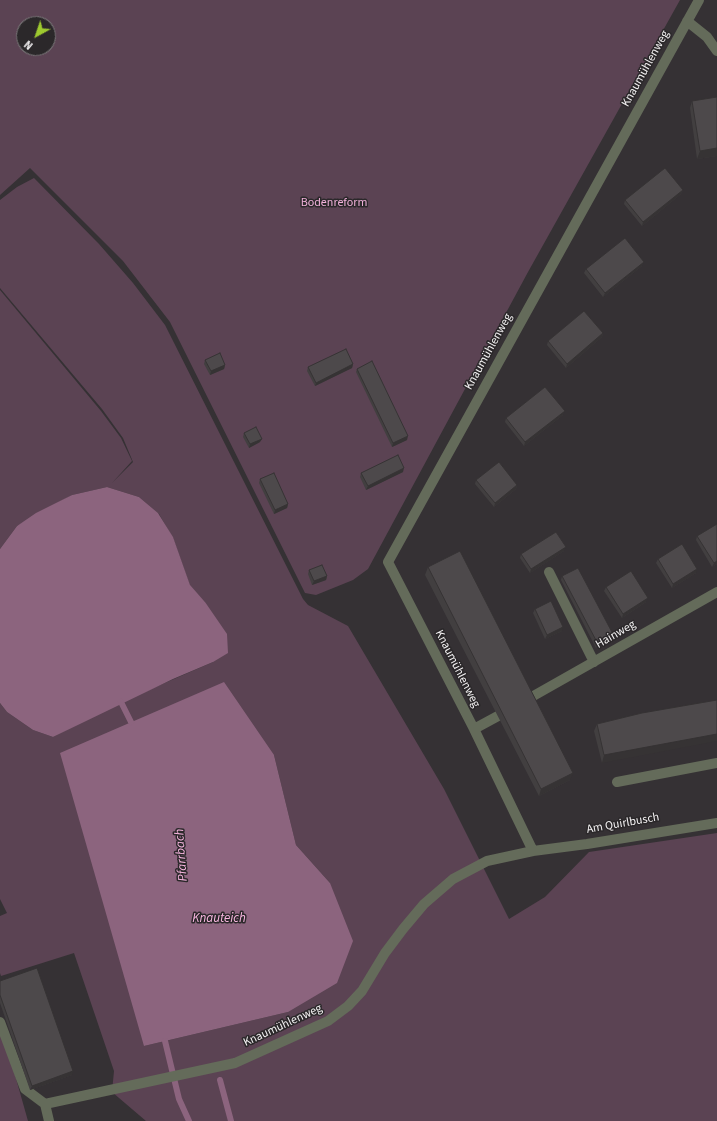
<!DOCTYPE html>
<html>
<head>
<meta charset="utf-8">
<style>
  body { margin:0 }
  #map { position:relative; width:717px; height:1121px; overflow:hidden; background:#353134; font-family:"Source Sans 3",sans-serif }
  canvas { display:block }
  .north { position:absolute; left:16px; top:16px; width:40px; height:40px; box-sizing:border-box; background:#2b282a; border:1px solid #7b797a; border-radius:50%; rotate:220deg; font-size:11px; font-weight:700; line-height:16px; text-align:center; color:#f4f2f3 }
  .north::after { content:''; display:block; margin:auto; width:14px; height:18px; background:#9eca2f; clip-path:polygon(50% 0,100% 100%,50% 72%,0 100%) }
</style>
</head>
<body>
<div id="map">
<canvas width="717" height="1121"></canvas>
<div class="north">N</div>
</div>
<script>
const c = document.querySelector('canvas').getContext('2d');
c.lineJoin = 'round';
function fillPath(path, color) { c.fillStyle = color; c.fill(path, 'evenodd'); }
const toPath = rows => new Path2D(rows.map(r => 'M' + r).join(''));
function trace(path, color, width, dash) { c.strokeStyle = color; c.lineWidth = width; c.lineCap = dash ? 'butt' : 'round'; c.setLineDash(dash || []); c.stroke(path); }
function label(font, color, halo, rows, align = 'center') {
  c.font = font + ' "Source Sans 3",sans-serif'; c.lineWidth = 3; c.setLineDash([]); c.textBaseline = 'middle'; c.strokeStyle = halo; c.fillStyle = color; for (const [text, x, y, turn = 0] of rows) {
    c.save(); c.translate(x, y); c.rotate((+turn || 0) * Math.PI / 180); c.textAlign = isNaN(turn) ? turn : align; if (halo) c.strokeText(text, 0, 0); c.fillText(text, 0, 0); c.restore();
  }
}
fillPath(toPath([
  [0,0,680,0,528,272,368,569,353,580,316,595,305,593,170,322,123,261,30,168,0,195],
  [24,24,48,24,48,48,24,48],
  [34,178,99,244,133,283,165,325,303,599,308,605,348,626,444,789,509,919,545,897,589,852,717,833,717,1121,146,1121,112,1092,114,1071,74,953,1,976,0,973,0,916,7,913,0,899,0,703,7,712,33,730,53,737,121,702,213,662,205,602,190,586,173,538,159,514,139,497,107,487,72,495,17,526,0,549,0,290,101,411,121,438,132,461,112,483,133,462,123,438,102,409,0,288,0,200,17,187],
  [274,755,296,845,330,883,288,1012,144,1046],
  [0,1022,28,1121,0,1121]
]), '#5b4353');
fillPath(toPath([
  [107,487,139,497,158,513,173,537,190,585,205,602,227,634,228,653,213,662,173,679,53,737,33,730,7,712,0,703,0,549,17,526,36,513,72,495],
  [224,682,274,755,296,845,330,883,353,941,337,983,288,1012,144,1046,60,753]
]), '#8c647e');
trace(toPath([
  [121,702,131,722],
  [165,1041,179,1099,189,1121],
  [220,1080,231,1121]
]), '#8c647e', 6);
trace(toPath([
  [687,21,707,37,717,51],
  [549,572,594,662],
  [528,699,717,592],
  [474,729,498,716],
  [617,782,717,763],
  [533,851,474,729,388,562,699,0],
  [0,1022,25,1089,45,1104,49,1121],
  [45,1104,235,1063,328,1021,348,1006,362,991,385,953,403,929,424,904,453,879,487,861,533,851,587,844,717,823]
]), '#646b5a', 10);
fillPath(toPath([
  [717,97,717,156,697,159,690,108,692,101],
  [683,190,681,194,642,226,624,204,625,200],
  [642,266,603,297,584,273,586,269],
  [603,333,602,337,566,368,547,345,548,341],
  [205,360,225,365,224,369,210,375,204,364],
  [353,364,352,368,315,386,307,371,308,367],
  [357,369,407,440,392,447,356,372],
  [563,415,524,446,505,422,506,418],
  [244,433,260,442,249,448,243,437],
  [403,472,366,490,360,477,361,473],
  [260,479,288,504,287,508,274,514,259,483],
  [476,480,517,485,516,489,494,507,475,484],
  [697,536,717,564,712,567,696,540],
  [564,551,530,573,520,558,521,554],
  [658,559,696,573,672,588,656,563],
  [428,567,570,780,539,796,425,575],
  [309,570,327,576,326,580,312,585,308,574],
  [562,576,614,636,612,640,596,648,561,580],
  [606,587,646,602,622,618,604,591],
  [535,609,562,631,545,639,533,613],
  [642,713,602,763,594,731,597,724],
  [0,981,72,1075,30,1090,0,1003]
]), '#423f40');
fillPath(toPath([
  [717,148,717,156,697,159,700,151],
  [683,190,681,194,642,226,643,222],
  [644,262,642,266,603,297,605,293],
  [603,333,602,337,566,368,567,364],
  [353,364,352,368,315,386,316,383],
  [225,365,224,369,210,375,211,371],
  [565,411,563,415,524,446,525,442],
  [408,436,407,440,392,447,393,443],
  [262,439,260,442,249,448,250,444],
  [404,468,403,472,366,490,368,486],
  [517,485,516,489,494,507,495,503],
  [288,504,287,508,274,514,275,510],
  [566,547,564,551,530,573,531,569],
  [717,561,717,564,712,567,714,563],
  [697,569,696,573,672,588,673,584],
  [327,576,326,580,312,585,314,581],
  [648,598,646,602,622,618,623,614],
  [563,627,562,631,545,639,547,635],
  [614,636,612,640,596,648,598,644],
  [717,734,717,741,602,763,604,755],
  [573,773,570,780,539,796,541,789],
  [73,1071,72,1075,30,1090,32,1086]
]), '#363334');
const building = toPath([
  [717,97,717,148,700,151,692,101,717,97],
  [665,168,683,190,643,222,625,200,665,168],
  [625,238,644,262,605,293,586,269,625,238],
  [584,311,603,333,567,364,548,341,584,311],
  [346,349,353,364,316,383,308,367,346,349],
  [220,353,225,365,211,371,205,360,220,353],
  [372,361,408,436,393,443,357,369,372,361],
  [545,387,565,411,525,442,506,418,545,387],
  [256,427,262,439,250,444,244,433,256,427],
  [398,455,404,468,368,486,361,473,398,455],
  [499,462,517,485,495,503,476,480,499,462],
  [274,473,288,504,275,510,260,479,274,473],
  [717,524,717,561,714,563,697,536,717,524],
  [556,532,566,547,531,569,521,554,556,532],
  [682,544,697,569,673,584,658,559,682,544],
  [460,551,573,773,541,789,428,567,460,551],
  [322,565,327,576,314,581,309,570,322,565],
  [578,568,614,636,598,644,562,576,578,568],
  [631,571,648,598,623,614,606,587,631,571],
  [551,601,563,627,547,635,535,609,551,601],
  [717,700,717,734,604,755,597,724,642,713,717,700],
  [37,968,73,1071,32,1086,0,995,0,981,37,968]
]);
fillPath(building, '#4d494b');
trace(building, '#363334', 1);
label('12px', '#f4f2f3', '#2b282a', [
  ["Knaumühlenweg",646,69,-61],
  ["Knaumühlenweg",489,352,-61],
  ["Hainweg",616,635,-30],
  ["Knaumühlenweg",457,669,63],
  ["Am Quirlbusch",623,824,-10],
  ["Knaumühlenweg",283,1026,-25]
]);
label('12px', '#f1b0da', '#2b282a', [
  ["Bodenreform",334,203]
]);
label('italic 13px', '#f9b7e1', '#2b282a', [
  ["Pfarrbach",182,855,-94],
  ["Knauteich",219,919]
]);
</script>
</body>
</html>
